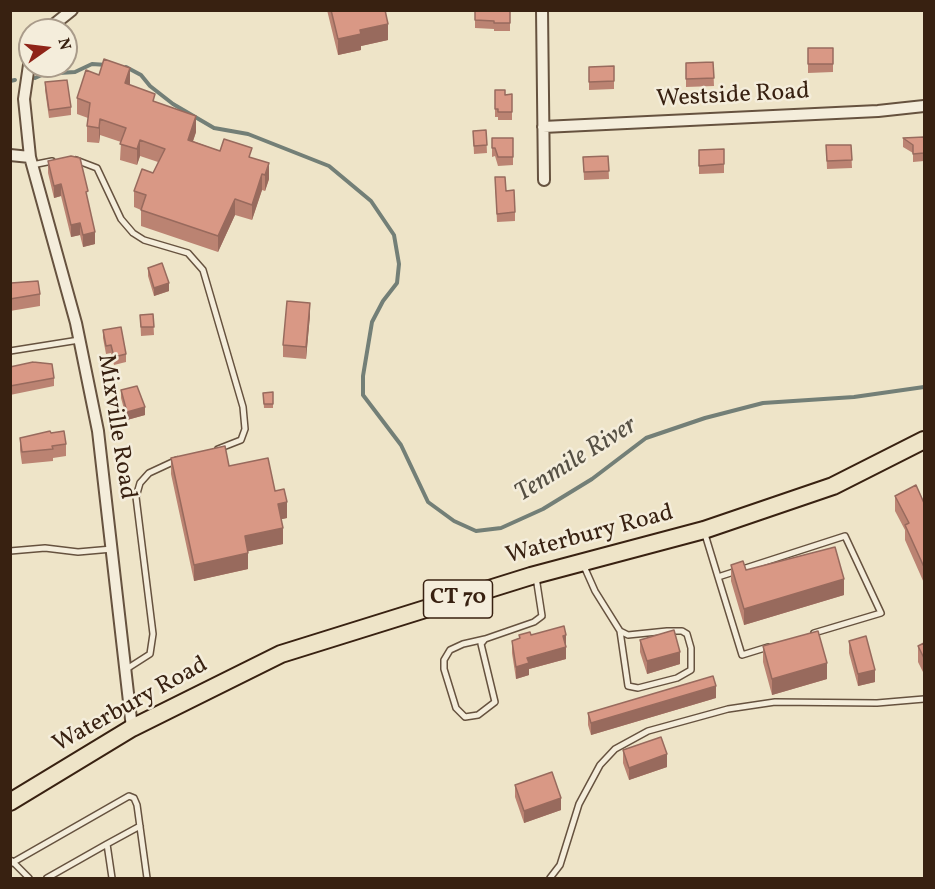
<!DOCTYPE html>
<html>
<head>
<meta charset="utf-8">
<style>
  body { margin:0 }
  #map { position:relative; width:935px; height:889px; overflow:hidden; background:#eee4c8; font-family:Vollkorn,serif }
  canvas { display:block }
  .frame { position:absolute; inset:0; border:12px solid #382111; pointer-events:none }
  .north { position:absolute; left:18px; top:18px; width:60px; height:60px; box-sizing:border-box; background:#f4eddb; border:2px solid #a99b8a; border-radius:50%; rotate:76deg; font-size:16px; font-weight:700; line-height:24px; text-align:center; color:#382111 }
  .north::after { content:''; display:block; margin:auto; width:21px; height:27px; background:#8f2418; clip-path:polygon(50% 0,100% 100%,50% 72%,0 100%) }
</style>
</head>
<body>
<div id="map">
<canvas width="935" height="889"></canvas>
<div class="frame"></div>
<div class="north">N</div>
</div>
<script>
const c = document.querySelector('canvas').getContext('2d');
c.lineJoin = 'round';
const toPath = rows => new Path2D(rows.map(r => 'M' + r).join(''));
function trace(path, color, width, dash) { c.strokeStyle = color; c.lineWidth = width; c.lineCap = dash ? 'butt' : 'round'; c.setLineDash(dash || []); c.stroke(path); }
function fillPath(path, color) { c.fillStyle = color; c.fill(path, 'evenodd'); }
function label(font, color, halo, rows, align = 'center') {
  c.font = font + ' Vollkorn,serif'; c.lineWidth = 5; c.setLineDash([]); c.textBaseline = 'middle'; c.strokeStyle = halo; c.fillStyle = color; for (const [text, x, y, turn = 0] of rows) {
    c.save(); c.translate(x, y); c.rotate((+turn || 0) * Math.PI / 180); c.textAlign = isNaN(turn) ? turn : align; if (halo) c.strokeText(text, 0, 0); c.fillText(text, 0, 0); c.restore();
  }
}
trace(toPath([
  [126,67,141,75,150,86,173,104,214,128,248,134,329,166,371,201,394,235,399,264,397,283,383,301,372,322,363,376,363,395,401,445,428,502,454,521,476,531,501,528,543,509,592,479,646,438,705,418,763,403,854,397,924,387],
  [35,78,44,74,75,72,92,64,107,65],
  [10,81,15,80]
]), '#737f77', 4);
const lane = toPath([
  [76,160,97,168,121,219,133,233,144,240,188,253,203,270,243,407,245,429,241,440,218,449],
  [32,165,52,161],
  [10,351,79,340],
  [704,531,718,577,845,536,881,613,814,633],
  [10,551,45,548,78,552,112,549],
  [583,564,595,591,620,631,628,635,667,631,682,631,687,634,691,648,691,670,677,678,638,688,628,686,620,631],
  [718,577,742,655,768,647],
  [485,639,463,644,450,650,444,660,444,669,456,708,465,717,478,715,495,702,481,644,485,639,534,622,542,616,536,577],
  [125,670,150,654,153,634,136,497,140,483,149,473,177,460],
  [107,844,140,826],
  [12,861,29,878],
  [10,864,129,796,134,798,137,805,147,878],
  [47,878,107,844,112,878],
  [550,878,560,865,579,804,600,765,615,749,648,731,728,709,775,702,877,703,924,699]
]);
const street = toPath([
  [542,10,544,180],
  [47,30,72,10],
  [30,58,24,99,30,157,76,323,98,431,132,728],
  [543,127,878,111,924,106],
  [10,155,30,157]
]);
const primary = toPath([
  [10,802,132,728,281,654,531,576,704,530,833,486,924,440]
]);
trace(lane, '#66523f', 8);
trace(street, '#66523f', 14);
trace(primary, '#382111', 20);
trace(lane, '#f4eddb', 5);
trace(street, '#f4eddb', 10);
trace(primary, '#eee4c8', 16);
fillPath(toPath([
  [327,10,385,10,388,40,361,46,361,50,338,55],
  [475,10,510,10,510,31,494,31,494,29,475,28],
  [808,48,833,48,833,72,808,73],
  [713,62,714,86,686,87,686,63],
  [614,66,614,89,589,90,589,67],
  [99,75,130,84,129,85,155,102,196,132,193,141,220,151,252,158,269,179,265,191,262,190,252,220,235,215,218,252,141,226,141,210,134,207,134,191,153,173,158,162,140,156,137,165,120,160,121,142,100,135,99,143,87,142,87,126,88,118,77,114,77,98],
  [45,82,71,107,71,115,49,118,45,90],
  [495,90,505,95,512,94,512,120,498,120,498,117,495,117],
  [486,130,487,153,474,154,473,131],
  [924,137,924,161,913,162,913,153,903,147,903,138],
  [492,138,513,138,513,165,498,166,495,156,492,157],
  [826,145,851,145,852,168,827,169],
  [724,149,724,173,699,174,699,150],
  [608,156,609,179,584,180,583,157],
  [48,161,88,203,95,244,83,247,80,235,71,237,61,196,54,198,48,173],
  [495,177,506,191,515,212,515,221,497,222],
  [148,268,169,291,154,296,148,276],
  [10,280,11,283,40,294,40,306,10,311],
  [153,314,154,335,141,336,140,315],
  [310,315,306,359,283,357,283,345],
  [103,330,126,354,126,362,114,365,111,353,106,354,103,338],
  [10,367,54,378,54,386,10,395],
  [121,390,145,415,127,420,121,398],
  [273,392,273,408,264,408,263,393],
  [51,433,66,444,66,456,53,458,53,461,22,464,20,450,20,438],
  [171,458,229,466,275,491,287,518,281,519,283,544,248,551,248,569,194,581,171,474],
  [895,496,924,503,924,583,905,540,905,530,895,511],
  [731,565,746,570,844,595,744,625,731,581],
  [519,635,566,635,566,659,529,669,529,675,516,679,512,653,512,641,519,638],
  [640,640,680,664,647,674,640,652],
  [849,641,875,682,858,686,849,653],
  [924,643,924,674,918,662,918,646],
  [763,646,827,679,772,695,763,662],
  [716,698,591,735,588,725,588,713],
  [623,750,667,767,629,780,623,763],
  [515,785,561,810,524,823,515,797]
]), '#bb8372');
fillPath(toPath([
  [388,24,388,40,361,46,361,50,338,55,338,39,360,30],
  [130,68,130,84,125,99,125,83],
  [196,116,196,132,188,156,188,140],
  [100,119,100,135,99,143,99,128],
  [140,140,140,156,137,165,137,149],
  [269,163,269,179,265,191,265,175],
  [262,174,262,190,252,220,252,205],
  [61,184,61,196,54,198,54,186],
  [235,199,235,215,218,252,218,236],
  [80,223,80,235,71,237,71,225],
  [95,232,95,244,83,247,83,235],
  [169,283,169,291,154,296,154,288],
  [310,303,310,315,306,359,306,347],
  [145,407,145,415,127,420,127,412],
  [287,502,287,518,278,520,278,504],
  [283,528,283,544,245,552,245,536],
  [248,553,248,569,194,581,194,565],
  [844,579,844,595,744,625,744,609],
  [566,635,566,659,529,669,529,675,516,679,516,667,527,658,563,636],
  [680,652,680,664,647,674,647,661],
  [827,663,827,679,772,695,772,679],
  [875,670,875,682,858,686,858,674],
  [716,686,716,698,591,735,591,723],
  [667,754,667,767,629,780,629,768],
  [561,798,561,810,524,823,524,811]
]), '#986a5d');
const building = toPath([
  [331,10,385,10,388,24,360,30,361,34,338,39,331,10],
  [475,10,510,10,510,23,494,23,494,21,475,20,475,10],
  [808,48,833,48,833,64,808,64,808,48],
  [104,59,130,68,125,83,155,94,153,101,196,116,188,140,220,151,224,139,252,148,249,157,269,163,265,175,262,174,252,205,235,199,218,236,141,210,146,195,134,191,142,169,153,173,165,149,140,140,137,149,120,144,126,128,100,119,99,128,87,126,90,103,77,98,86,70,99,75,104,59],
  [713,62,714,78,686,79,686,63,713,62],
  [614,66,614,81,589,82,589,67,614,66],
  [67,80,71,107,49,110,45,82,67,80],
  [495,90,505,90,505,95,512,94,512,112,498,112,498,109,495,109,495,90],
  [486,130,487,145,474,146,473,131,486,130],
  [924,137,924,153,913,154,913,145,903,138,924,137],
  [492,138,513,138,513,157,498,157,495,148,492,148,492,138],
  [826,145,851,145,852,160,827,161,826,145],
  [724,149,724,164,699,166,699,150,724,149],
  [71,156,80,158,88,191,86,192,95,232,83,235,80,223,71,225,61,184,54,186,48,161,71,156],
  [608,156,609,171,584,172,583,157,608,156],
  [495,177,505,177,506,191,514,190,515,212,497,214,495,177],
  [162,263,169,283,154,288,148,268,162,263],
  [10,280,11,283,38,281,40,294,10,299,10,280],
  [287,301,310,303,306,347,283,345,287,301],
  [153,314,154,327,141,327,140,315,153,314],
  [121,327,126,354,114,357,111,345,106,346,103,330,121,327],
  [33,362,52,364,54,378,10,386,10,367,33,362],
  [137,386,145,407,127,412,121,390,137,386],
  [273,392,273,404,264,404,263,393,273,392],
  [50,431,51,433,64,431,66,444,52,446,53,449,22,452,20,438,50,431],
  [225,446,229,466,268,458,275,491,284,489,287,502,278,504,283,528,245,536,248,553,194,565,171,458,225,446],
  [916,485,924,503,924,567,905,525,909,523,895,496,916,485],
  [835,547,844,579,744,609,731,565,743,561,746,570,835,547],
  [564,626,566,635,563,636,566,647,527,658,529,663,516,667,512,641,520,638,519,635,530,632,531,635,564,626],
  [674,630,680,652,647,661,640,640,674,630],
  [818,631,827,663,772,679,763,646,818,631],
  [866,636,875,670,858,674,849,641,866,636],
  [924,643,924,658,918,646,924,643],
  [713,676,716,686,591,723,588,713,713,676],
  [661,737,667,754,629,768,623,750,661,737],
  [552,772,561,798,524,811,515,785,552,772]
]);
fillPath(building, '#d99885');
trace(building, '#986a5d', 1.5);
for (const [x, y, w] of [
  [458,599,69]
]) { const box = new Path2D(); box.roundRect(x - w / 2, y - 19, w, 38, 4.5); c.fillStyle = '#f4eddb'; c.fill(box); trace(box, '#382111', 1.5); }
label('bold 22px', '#382111', null, [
  ["CT 70",458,599]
]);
label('24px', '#382111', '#f4eddb', [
  ["Westside Road",733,97,-3],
  ["Mixville Road",115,427,81],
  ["Waterbury Road",590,536,-15],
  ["Waterbury Road",131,706,-29]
]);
label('italic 26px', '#565044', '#f4eddb', [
  ["Tenmile River",577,461,-32]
]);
</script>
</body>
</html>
